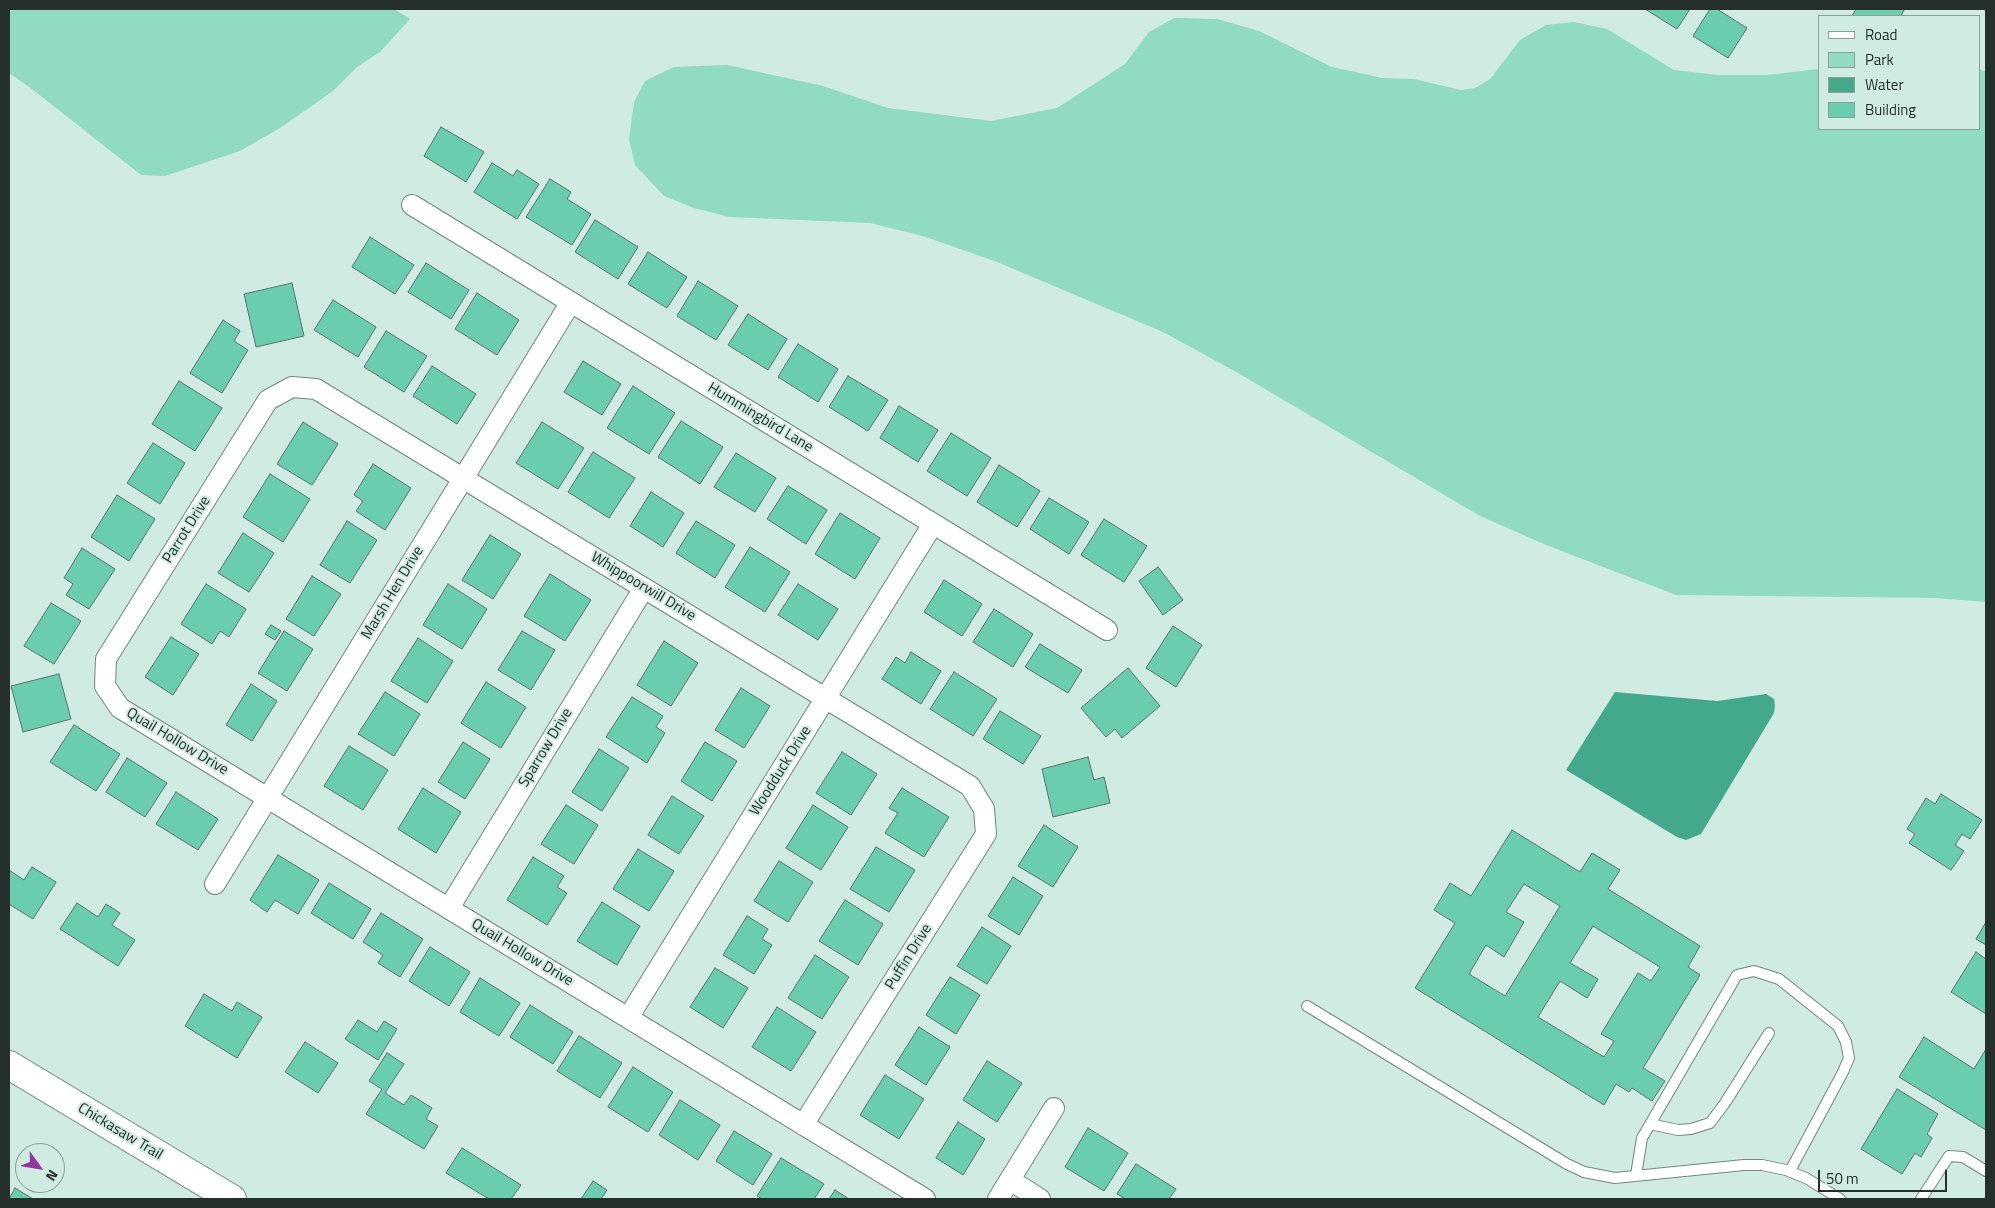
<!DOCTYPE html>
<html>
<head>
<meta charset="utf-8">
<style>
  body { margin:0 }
  #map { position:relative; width:1995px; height:1208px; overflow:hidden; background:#d0ebe1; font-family:"Titillium Web",sans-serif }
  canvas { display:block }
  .frame { position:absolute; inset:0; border:10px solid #252f2b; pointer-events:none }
  .legend { position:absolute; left:1818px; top:15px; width:162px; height:115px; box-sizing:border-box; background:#d0ebe1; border:1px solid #8ca098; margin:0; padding:6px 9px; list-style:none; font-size:15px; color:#252f2b }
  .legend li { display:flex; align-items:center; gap:10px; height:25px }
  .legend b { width:25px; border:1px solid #8ca098 }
  .north { position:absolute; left:15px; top:1143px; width:50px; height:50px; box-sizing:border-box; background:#d0ebe1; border:1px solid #8ca098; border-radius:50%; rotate:122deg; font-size:14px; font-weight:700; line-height:20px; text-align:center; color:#252f2b }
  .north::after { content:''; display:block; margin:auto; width:18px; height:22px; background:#9237a2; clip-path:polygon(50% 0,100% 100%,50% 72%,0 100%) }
  .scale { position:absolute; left:1818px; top:1170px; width:129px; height:22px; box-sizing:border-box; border:2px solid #252f2b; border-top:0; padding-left:6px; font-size:15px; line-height:18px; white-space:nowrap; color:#252f2b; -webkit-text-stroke:4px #d0ebe1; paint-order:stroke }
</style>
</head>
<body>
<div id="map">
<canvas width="1995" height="1208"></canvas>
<div class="frame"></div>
<ul class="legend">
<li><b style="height:6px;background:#fff"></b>Road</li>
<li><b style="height:14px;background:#92dbc3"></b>Park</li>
<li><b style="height:14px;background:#43a88c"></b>Water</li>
<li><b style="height:14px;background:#6acdaf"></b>Building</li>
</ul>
<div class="north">N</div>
<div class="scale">50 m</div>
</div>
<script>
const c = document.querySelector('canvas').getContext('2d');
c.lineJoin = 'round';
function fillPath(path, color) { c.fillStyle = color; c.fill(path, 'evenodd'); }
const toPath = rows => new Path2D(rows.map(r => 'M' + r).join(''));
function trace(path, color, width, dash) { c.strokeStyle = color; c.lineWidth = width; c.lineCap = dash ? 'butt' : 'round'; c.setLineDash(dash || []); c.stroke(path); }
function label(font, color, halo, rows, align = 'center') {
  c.font = font + ' "Titillium Web",sans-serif'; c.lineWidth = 4; c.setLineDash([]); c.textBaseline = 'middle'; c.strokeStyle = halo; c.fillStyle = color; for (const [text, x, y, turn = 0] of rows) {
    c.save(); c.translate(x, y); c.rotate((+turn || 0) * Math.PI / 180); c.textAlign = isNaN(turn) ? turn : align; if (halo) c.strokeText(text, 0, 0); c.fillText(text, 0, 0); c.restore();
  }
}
fillPath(toPath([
  [9,9,394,9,410,19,380,52,357,67,333,91,280,128,240,151,165,176,141,175,32,89,9,73],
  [1174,18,1217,19,1259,31,1332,67,1382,78,1414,79,1461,90,1475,88,1490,79,1520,40,1546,25,1574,22,1607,29,1674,70,1719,75,1767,75,1819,69,1819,129,1979,129,1979,69,1986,72,1986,602,1935,598,1676,595,1546,545,1480,516,1238,373,1163,332,997,262,923,236,870,223,729,217,694,208,664,196,635,165,629,139,634,102,645,81,674,67,727,65,823,86,888,108,991,121,1057,108,1125,64,1149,32]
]), '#92dbc3');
fillPath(toPath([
  [1615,692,1717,701,1766,694,1774,699,1775,705,1774,713,1701,834,1686,840,1677,837,1566,770]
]), '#43a88c');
const building = toPath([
  [1645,9,1690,9,1677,29,1645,9],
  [1710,9,1717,9,1747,28,1728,58,1693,36,1710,9],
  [1856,9,1902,9,1904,10,1901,16,1852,16,1856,9],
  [441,127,484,152,466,182,424,156,441,127],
  [492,163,513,176,517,170,539,184,517,219,474,192,492,163],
  [550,179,571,192,567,199,591,214,572,245,526,217,550,179],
  [595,220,638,247,618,279,575,252,595,220],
  [370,237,414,265,395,294,352,267,370,237],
  [648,252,687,277,667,308,628,284,648,252],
  [426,263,469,290,451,319,408,292,426,263],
  [698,281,738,306,716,340,677,316,698,281],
  [292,283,304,336,256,347,244,294,292,283],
  [477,293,519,320,497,355,455,329,477,293],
  [333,300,376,327,358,357,314,330,333,300],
  [748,314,787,339,768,370,728,345,748,314],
  [223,320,240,331,234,341,248,350,222,393,190,373,223,320],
  [386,331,427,356,404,392,364,367,386,331],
  [798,344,838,369,818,402,778,377,798,344],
  [583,361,621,384,602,415,564,392,583,361],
  [432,366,476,394,457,424,413,396,432,366],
  [848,376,888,400,868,431,829,407,848,376],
  [179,381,222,408,195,451,152,424,179,381],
  [633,386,675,413,649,454,607,428,633,386],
  [899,406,938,430,918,462,880,438,899,406],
  [681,421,723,447,700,484,658,457,681,421],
  [303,422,338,444,312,485,277,464,303,422],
  [542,422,584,448,558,489,516,463,542,422],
  [951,433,991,458,967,496,927,471,951,433],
  [153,443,185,463,160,504,127,483,153,443],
  [593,452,635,478,609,518,568,492,593,452],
  [736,453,776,478,755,512,714,487,736,453],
  [373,464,411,488,385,530,356,511,363,501,354,495,373,464],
  [999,465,1040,491,1017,527,977,502,999,465],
  [270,474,310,499,283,542,243,517,270,474],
  [788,486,827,510,806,544,767,519,788,486],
  [651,492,684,513,663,547,630,526,651,492],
  [117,495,155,519,129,561,91,537,117,495],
  [1049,498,1089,522,1069,554,1030,529,1049,498],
  [840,513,880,538,855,579,815,554,840,513],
  [1104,519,1147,546,1124,582,1081,555,1104,519],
  [347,521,377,540,350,583,320,565,347,521],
  [696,521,735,545,715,578,676,553,696,521],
  [243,533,274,553,249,592,218,573,243,533],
  [490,535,521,554,493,599,462,580,490,535],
  [750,547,790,572,765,612,725,587,750,547],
  [82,548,115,569,89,609,66,595,73,584,64,578,82,548],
  [1158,567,1183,600,1163,615,1139,581,1158,567],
  [550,574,591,600,565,641,524,616,550,574],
  [312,576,341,594,314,636,286,619,312,576],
  [944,580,982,604,962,636,924,612,944,580],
  [206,584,246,609,229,637,220,631,212,644,181,624,206,584],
  [448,584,487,609,462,649,423,625,448,584],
  [798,584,838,609,818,640,778,615,798,584],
  [51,603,81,621,54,664,24,646,51,603],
  [994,609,1033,634,1013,667,973,642,994,609],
  [271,625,281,631,275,640,265,634,271,625],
  [1173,626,1202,645,1176,687,1146,668,1173,626],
  [284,631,313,649,287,691,258,673,284,631],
  [522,631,555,650,531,690,498,670,522,631],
  [171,637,199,654,173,695,145,677,171,637],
  [418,638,453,661,427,703,391,681,418,638],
  [664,641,698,663,671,706,637,685,664,641],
  [1040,644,1082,670,1068,693,1025,667,1040,644],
  [911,652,941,671,921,704,882,679,896,657,905,663,911,652],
  [1128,668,1160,706,1122,738,1115,729,1106,737,1081,708,1128,668],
  [954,672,997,699,973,736,930,709,954,672],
  [59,674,71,719,23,732,11,686,59,674],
  [486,682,526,707,501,748,461,723,486,682],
  [251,684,277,701,252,741,226,725,251,684],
  [741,688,770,706,744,748,715,730,741,688],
  [385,692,420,714,394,756,358,734,385,692],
  [632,697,663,716,656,727,665,733,647,763,606,737,632,697],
  [1000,711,1041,736,1023,764,983,739,1000,711],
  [74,725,120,754,96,791,50,762,74,725],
  [463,742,490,759,465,799,438,782,463,742],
  [705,742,737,761,712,801,681,781,705,742],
  [349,746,388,770,363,810,324,786,349,746],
  [599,749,629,768,602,811,572,792,599,749],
  [842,752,877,774,851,815,816,793,842,752],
  [1088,757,1094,780,1104,777,1110,803,1053,817,1042,769,1088,757],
  [127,758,167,783,145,817,106,792,127,758],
  [423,788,461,812,436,853,398,829,423,788],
  [902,788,949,817,924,857,885,833,898,813,889,808,902,788],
  [176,792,218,819,198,850,156,824,176,792],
  [1941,794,1982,820,1970,839,1962,834,1955,845,1964,851,1951,870,1909,843,1915,834,1907,829,1926,798,1935,804,1941,794],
  [672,796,704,816,679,854,648,835,672,796],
  [566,805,598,825,574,864,541,844,566,805],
  [813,805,848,827,821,870,786,848,813,805],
  [1044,825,1078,847,1053,887,1018,866,1044,825],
  [1512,830,1580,872,1592,853,1620,870,1608,889,1700,946,1688,967,1700,975,1643,1068,1665,1081,1652,1101,1632,1088,1629,1092,1616,1084,1604,1105,1415,988,1455,923,1434,910,1450,883,1471,896,1512,830],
  [1524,884,1560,906,1505,996,1469,974,1486,945,1504,957,1524,922,1506,912,1524,884],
  [1593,926,1660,967,1651,981,1638,973,1601,1034,1614,1041,1604,1057,1538,1017,1560,981,1587,998,1598,979,1570,963,1593,926],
  [876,847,915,870,889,912,850,889,876,847],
  [638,849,674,871,649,911,613,889,638,849],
  [278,855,319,880,298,914,275,900,267,912,250,900,278,855],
  [533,857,564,876,557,887,567,893,547,925,507,900,533,857],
  [779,861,813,882,788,922,754,901,779,861],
  [32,867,56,882,33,919,9,904,9,870,24,880,32,867],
  [1013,877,1043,896,1019,935,988,916,1013,877],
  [329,883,371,909,353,939,311,913,329,883],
  [845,900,883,924,858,965,819,941,845,900],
  [602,902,640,926,617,965,577,941,602,902],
  [77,903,98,917,106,904,120,913,112,925,135,940,118,966,60,929,77,903],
  [381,913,423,939,400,977,378,963,383,955,363,942,381,913],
  [747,916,768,929,762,939,772,945,754,974,723,955,747,916],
  [1986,922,1986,945,1976,939,1986,922],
  [982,927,1011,946,987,984,957,966,982,927],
  [430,947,470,972,449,1006,409,981,430,947],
  [1976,952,1986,959,1986,1014,1951,992,1976,952],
  [815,955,849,977,822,1019,788,998,815,955],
  [715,968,748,988,723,1028,690,1007,715,968],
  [950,977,980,995,956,1034,926,1015,950,977],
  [480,978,520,1003,499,1036,460,1012,480,978],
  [204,994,232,1011,237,1002,262,1017,237,1058,185,1026,204,994],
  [530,1005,573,1032,553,1064,510,1037,530,1005],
  [777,1007,816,1032,791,1071,752,1047,777,1007],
  [358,1020,377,1032,384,1021,397,1029,378,1060,345,1039,358,1020],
  [919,1027,950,1047,926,1085,895,1065,919,1027],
  [579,1036,622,1063,600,1098,557,1071,579,1036],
  [1924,1037,1974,1069,1986,1049,1986,1130,1899,1077,1924,1037],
  [305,1042,338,1063,318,1093,285,1072,305,1042],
  [387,1053,404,1064,385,1093,404,1105,411,1095,432,1108,426,1119,438,1126,424,1149,366,1114,382,1089,369,1081,387,1053],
  [987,1061,1022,1083,997,1122,963,1100,987,1061],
  [633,1067,673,1092,648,1132,608,1107,633,1067],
  [885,1075,924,1099,899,1139,860,1115,885,1075],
  [1897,1089,1938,1114,1927,1134,1932,1138,1921,1157,1915,1153,1902,1174,1861,1149,1897,1089],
  [680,1100,720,1125,698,1160,659,1135,680,1100],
  [958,1122,985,1139,963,1175,936,1158,958,1122],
  [1088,1128,1128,1153,1104,1191,1065,1167,1088,1128],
  [734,1131,772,1154,753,1185,716,1161,734,1131],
  [462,1148,521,1185,511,1199,489,1199,446,1173,462,1148],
  [781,1158,824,1184,814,1199,762,1199,757,1196,781,1158],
  [1136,1164,1176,1189,1169,1199,1126,1199,1117,1194,1136,1164],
  [593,1181,607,1190,601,1199,581,1199,593,1181],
  [15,1188,33,1199,9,1199,15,1188],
  [835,1190,849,1199,829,1199,835,1190]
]);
fillPath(building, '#6acdaf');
trace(building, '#5c736b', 1);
const lane = toPath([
  [1307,1006,1567,1164,1584,1172,1615,1178,1744,1165,1762,1165,1786,1170,1806,1178,1840,1199],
  [1650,1124,1678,1130,1691,1129,1710,1123,1725,1103,1769,1033],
  [1636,1175,1642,1138,1737,975,1754,971,1779,979,1838,1026,1846,1042,1849,1058,1843,1072,1790,1171],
  [1921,1199,1949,1156,1963,1157,1986,1171]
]);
const street = toPath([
  [412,205,1107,630],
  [215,884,571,302],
  [449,908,644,588],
  [628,1018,933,524],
  [803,1125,986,834,984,809,970,786,316,389,292,387,268,400,106,659,105,686,120,708,925,1199],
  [1010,1180,1040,1199],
  [998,1199,1054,1108]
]);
const secondary = toPath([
  [9,1065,232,1199]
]);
trace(lane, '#6f887f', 12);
trace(street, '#6f887f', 22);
trace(secondary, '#6f887f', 30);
trace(lane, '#fff', 10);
trace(street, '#fff', 20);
trace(secondary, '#fff', 28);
label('15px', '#252f2b', '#d0ebe1', [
  ["Hummingbird Lane",760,418,31],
  ["Parrot Drive",187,530,-58],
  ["Whippoorwill Drive",643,587,31],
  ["Marsh Hen Drive",393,593,-59],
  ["Quail Hollow Drive",177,742,31],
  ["Sparrow Drive",546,748,-59],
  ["Woodduck Drive",781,771,-58],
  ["Quail Hollow Drive",522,953,31],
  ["Puffin Drive",909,957,-58],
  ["Chickasaw Trail",120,1132,31]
]);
</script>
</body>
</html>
